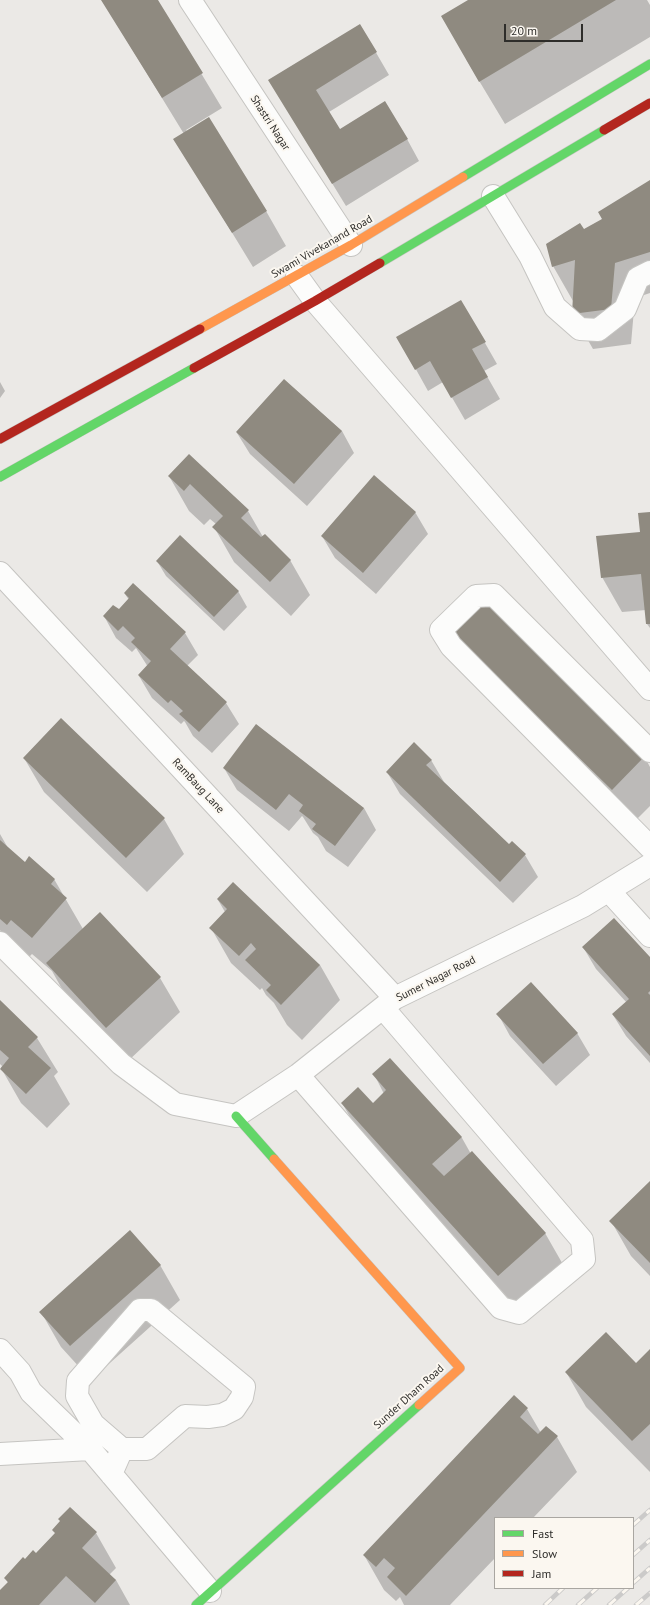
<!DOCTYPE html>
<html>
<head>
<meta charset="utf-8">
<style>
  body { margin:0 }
  #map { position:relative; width:650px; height:1605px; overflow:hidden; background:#ebe9e6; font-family:"PT Sans",sans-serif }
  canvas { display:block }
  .legend { position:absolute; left:494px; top:1517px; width:140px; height:72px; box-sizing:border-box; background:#fbf7f0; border:1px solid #a9a6a1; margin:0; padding:5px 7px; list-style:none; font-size:12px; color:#2e2d2a }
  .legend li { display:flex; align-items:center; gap:8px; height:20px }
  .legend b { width:20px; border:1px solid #a9a6a1 }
  .scale { position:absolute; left:504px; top:24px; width:79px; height:18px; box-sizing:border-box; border:2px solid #2e2d2a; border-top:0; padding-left:5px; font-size:12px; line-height:14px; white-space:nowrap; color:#2e2d2a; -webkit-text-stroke:3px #fbf7f0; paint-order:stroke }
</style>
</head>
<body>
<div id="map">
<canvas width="650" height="1605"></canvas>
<ul class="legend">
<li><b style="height:5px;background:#63d668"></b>Fast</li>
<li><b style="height:5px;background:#ff974d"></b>Slow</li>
<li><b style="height:5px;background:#b3261e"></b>Jam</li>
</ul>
<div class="scale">20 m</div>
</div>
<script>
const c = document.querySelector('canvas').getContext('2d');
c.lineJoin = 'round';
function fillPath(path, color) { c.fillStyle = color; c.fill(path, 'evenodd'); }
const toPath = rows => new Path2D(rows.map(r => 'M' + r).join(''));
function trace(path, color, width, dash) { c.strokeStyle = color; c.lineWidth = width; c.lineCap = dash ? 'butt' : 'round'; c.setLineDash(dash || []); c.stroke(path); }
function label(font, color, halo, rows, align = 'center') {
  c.font = font + ' "PT Sans",sans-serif'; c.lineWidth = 4; c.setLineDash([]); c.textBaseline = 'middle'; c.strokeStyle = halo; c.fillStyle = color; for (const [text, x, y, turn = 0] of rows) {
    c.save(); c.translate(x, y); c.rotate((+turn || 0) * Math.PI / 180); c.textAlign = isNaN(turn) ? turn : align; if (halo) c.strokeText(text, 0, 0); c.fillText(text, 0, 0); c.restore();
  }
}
fillPath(toPath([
  [102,0,157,0,222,108,186,130,266,211,286,246,253,267,175,139,184,134],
  [470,0,647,0,650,5,650,37,505,124,466,59],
  [360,25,389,75,329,112,340,130,407,139,419,161,346,206,269,80],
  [650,181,650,293,635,298,631,344,593,349,573,314,573,301,553,266,584,230,603,219],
  [461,301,497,364,484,371,500,399,465,420,443,382,428,391,398,337],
  [284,380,342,431,354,453,307,506,250,454,237,433],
  [0,382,5,391,0,398],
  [189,455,248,511,263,537,290,560,310,595,291,616,234,562,214,527,216,524,210,519,204,525,189,511,169,476],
  [415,512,428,534,376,594,335,558,322,536],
  [650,513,650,628,647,624,646,610,622,612,602,577,641,533],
  [157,561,238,591,247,607,224,631,166,576],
  [125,594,185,633,198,655,187,666,226,703,239,724,212,753,193,736,185,722,184,721,181,724,152,698,139,676,148,667,136,648,132,652,116,638,104,616,119,611,129,600],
  [470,666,644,756,650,767,650,806,632,824],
  [24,758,164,819,184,854,147,892,44,792],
  [431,760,444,782,509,845,512,842,525,855,538,877,513,903,400,794,387,772],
  [224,768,364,808,376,830,348,867,326,851,318,837,313,833,303,817,302,816,289,831,237,790],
  [0,834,8,848,25,863,54,879,83,929,160,978,180,1012,127,1062,67,998,52,971,32,954,27,959,5,939,0,930],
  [218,900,320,965,340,1000,302,1040,287,1025,274,1003,266,995,262,988,260,990,231,963,211,928,225,912],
  [583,947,650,959,650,1063,626,1036,613,1015,627,1003,596,969],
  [0,1001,37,1038,58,1072,54,1076,70,1104,47,1128,21,1103,1,1068,2,1066,0,1064],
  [498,1014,577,1033,590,1055,556,1086,510,1036],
  [390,1059,462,1138,471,1154,545,1233,565,1268,519,1310,362,1138,342,1103,373,1104,384,1094,374,1074],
  [650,1182,650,1276,631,1256,611,1221],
  [160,1265,180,1300,91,1380,61,1347,41,1312],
  [650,1350,650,1472,586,1407,566,1372,636,1364],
  [527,1409,541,1433,557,1437,577,1472,533,1518,495,1518,495,1558,450,1605,404,1605,400,1597,396,1601,384,1590,364,1555],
  [96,1533,116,1568,109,1575,116,1580,130,1605,0,1605,0,1592,8,1583,5,1578,25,1560,36,1554]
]), '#0003');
fillPath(toPath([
  [101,0,158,0,203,73,162,98],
  [468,0,616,0,479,82,441,16],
  [360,24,377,52,316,90,340,129,385,101,408,139,332,184,268,80],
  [209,117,267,211,232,233,173,139],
  [650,180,650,252,615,263,611,309,572,314,575,260,552,267,546,244,580,223,584,229,602,219,598,212],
  [461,300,486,342,472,349,488,377,451,398,430,361,415,370,396,337],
  [284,379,342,431,294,484,236,432],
  [189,454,249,510,241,518,261,537,265,534,291,560,270,582,212,527,223,516,190,484,184,491,168,476],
  [374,475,416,512,363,573,321,536],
  [650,512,650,624,646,624,641,574,601,578,596,536,640,532,638,513],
  [180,535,239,591,214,617,156,561],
  [133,583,186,632,170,649,227,702,199,732,179,714,183,711,171,700,168,703,138,675,151,661,131,642,135,638,123,626,118,631,103,616,113,605,119,609,129,598,124,593],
  [482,597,645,756,612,790,449,631],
  [61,718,165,818,126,858,23,758],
  [256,724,364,808,335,846,312,829,316,824,299,811,303,805,289,794,276,810,223,768],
  [414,742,432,760,426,765,509,844,512,841,526,854,500,882,386,772],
  [0,840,25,862,29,856,55,879,51,884,67,898,32,938,11,920,7,925,0,919],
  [233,882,320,965,281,1005,266,990,271,985,245,960,256,949,251,943,239,956,209,928,227,909,217,899],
  [100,912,161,977,106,1028,46,963],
  [614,918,650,957,650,991,648,993,650,995,650,1056,612,1014,629,999,582,947],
  [531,982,578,1033,543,1064,496,1014],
  [0,1000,38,1037,28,1047,51,1068,26,1094,0,1069,9,1058,0,1050],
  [390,1058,462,1137,432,1164,444,1176,472,1151,546,1233,498,1276,341,1103,358,1087,373,1103,386,1090,372,1074],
  [650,1181,650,1263,609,1221],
  [130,1230,161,1265,70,1346,39,1312],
  [606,1332,636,1363,650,1349,650,1424,632,1441,565,1372],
  [514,1395,528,1408,520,1417,538,1434,546,1426,558,1436,406,1596,387,1577,395,1568,384,1558,376,1567,363,1555],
  [70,1507,97,1532,82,1548,116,1580,95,1603,66,1576,39,1605,0,1605,0,1590,8,1582,4,1578,23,1557,25,1559,33,1550,36,1553,55,1533,52,1530,60,1521,58,1519]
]), '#8f8a80');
const street = toPath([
  [190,0,351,245],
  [493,196,530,256,555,307,580,329,598,330,625,309,638,278,650,272],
  [297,276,315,301,650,689],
  [0,573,395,998],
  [650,751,494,595,476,596,441,630,451,646,650,847],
  [609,891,650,936],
  [0,943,121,1064,175,1104,236,1116,298,1075,395,998,583,906,650,865],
  [298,1075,501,1308,519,1313,584,1259,582,1240,383,1008],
  [0,1350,20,1372,31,1392,90,1449,210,1591],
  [0,1454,90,1449],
  [111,1474,122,1449,93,1424,77,1396,78,1381,140,1310,151,1310,244,1387,242,1397,234,1409,222,1415,208,1417,185,1416,147,1449,122,1449]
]);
const fast = toPath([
  [463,177,650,64],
  [380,263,604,130],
  [0,477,194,368],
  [236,1116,274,1159],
  [196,1605,419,1405]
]);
const slow = toPath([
  [200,329,351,245,463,177],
  [274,1159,460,1368,419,1405]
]);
const jam = toPath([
  [604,130,650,103],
  [194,368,315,301,380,263],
  [0,439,200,329]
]);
trace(street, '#c5c4c1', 24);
trace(fast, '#c5c4c1', 10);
trace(slow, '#c5c4c1', 10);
trace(jam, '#c5c4c1', 10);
trace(street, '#fcfcfb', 22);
trace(fast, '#63d668', 9);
trace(slow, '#ff974d', 9);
trace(jam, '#b3261e', 9);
const rail = toPath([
  [633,1525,650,1510],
  [633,1555,650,1540],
  [633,1583,650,1568],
  [545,1605,563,1588],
  [578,1605,597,1588],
  [609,1605,628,1588],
  [636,1605,650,1593]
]);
trace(rail, '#cbcac9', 4.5);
trace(rail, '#fbf7f0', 3, [9]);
label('11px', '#2e2d2a', '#fbf7f0', [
  ["Shastri Nagar",270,123,57],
  ["Swami Vivekanand Road",322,247,-30],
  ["RamBaug Lane",198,786,47],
  ["Sumer Nagar Road",436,979,-27],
  ["Sunder Dham Road",409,1397,-42]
]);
</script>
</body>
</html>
